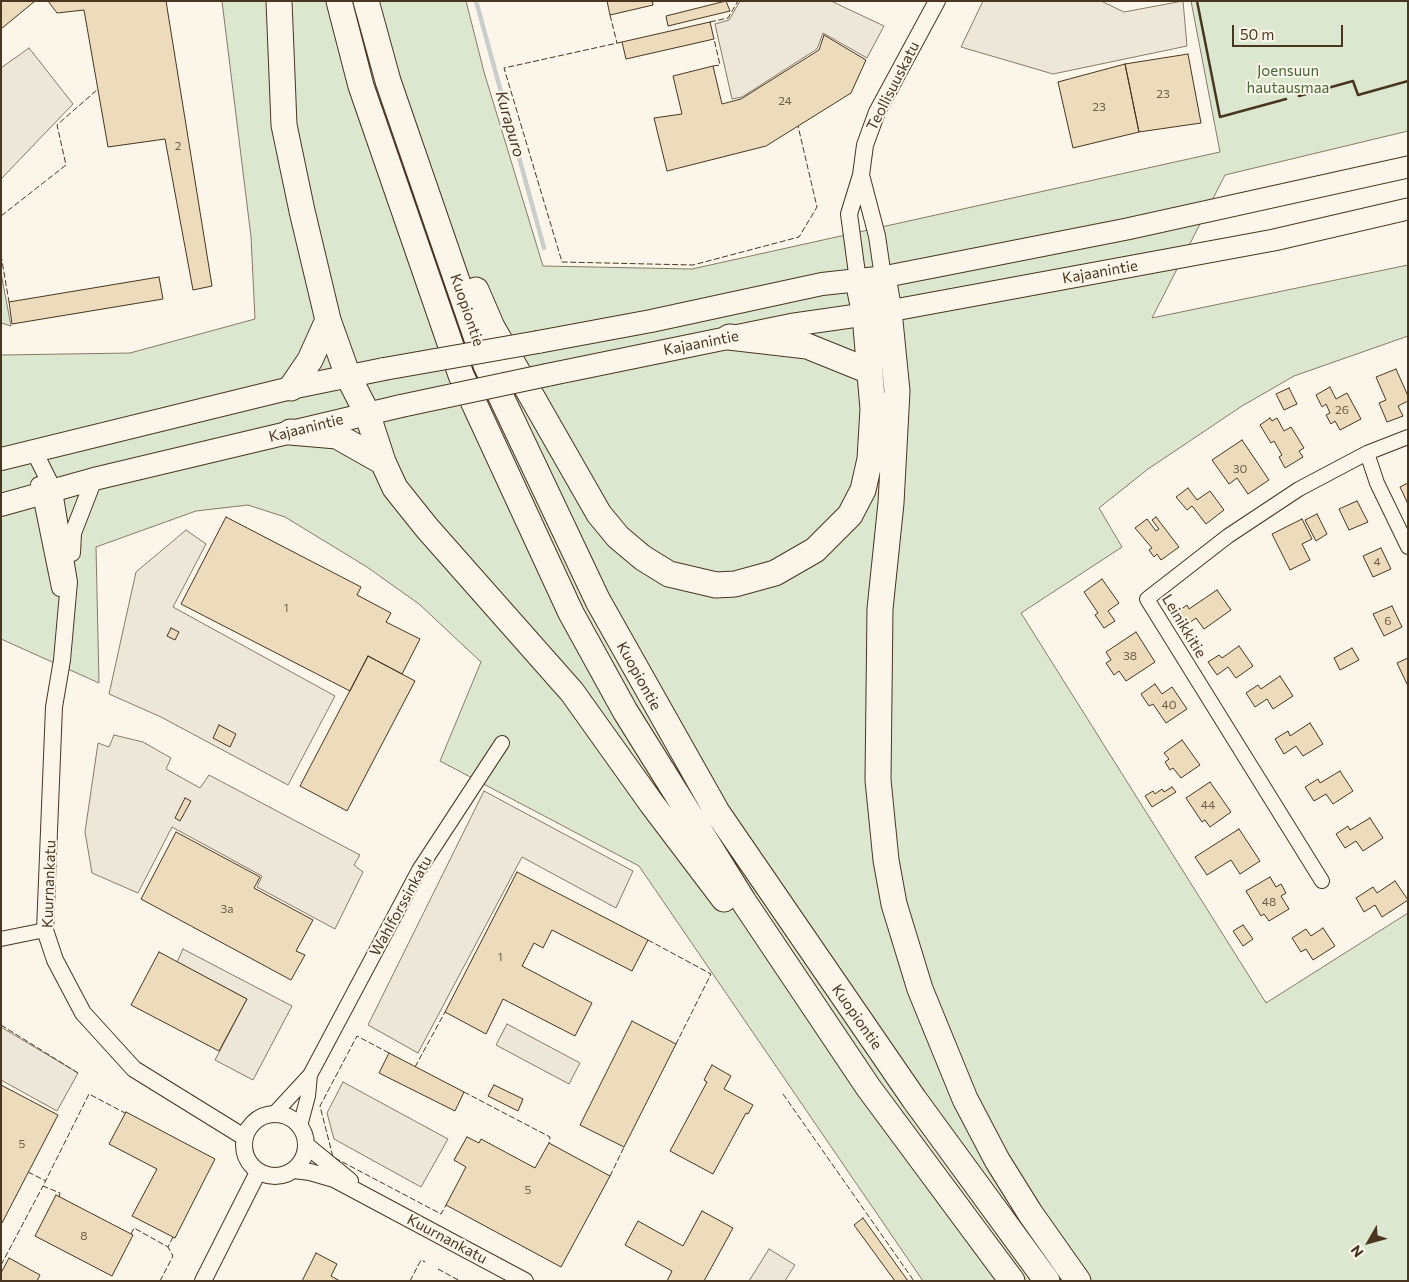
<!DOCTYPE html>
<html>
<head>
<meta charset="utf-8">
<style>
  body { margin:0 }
  #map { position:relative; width:1409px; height:1282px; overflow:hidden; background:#fbf6e9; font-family:Commissioner,sans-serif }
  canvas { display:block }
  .frame { position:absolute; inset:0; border:2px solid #4a3520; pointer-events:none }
  .north { position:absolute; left:1344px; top:1217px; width:50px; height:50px; -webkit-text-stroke:4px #fbf6e9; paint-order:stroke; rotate:232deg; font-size:14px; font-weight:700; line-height:20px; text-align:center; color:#4a3520 }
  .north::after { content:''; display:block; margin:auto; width:18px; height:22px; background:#4a3520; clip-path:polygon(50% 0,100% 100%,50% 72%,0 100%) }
  .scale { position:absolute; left:1232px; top:25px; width:111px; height:22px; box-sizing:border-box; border:2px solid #4a3520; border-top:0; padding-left:6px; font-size:15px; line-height:18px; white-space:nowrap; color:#4a3520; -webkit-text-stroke:4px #fbf6e9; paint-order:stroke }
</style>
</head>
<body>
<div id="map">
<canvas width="1409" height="1282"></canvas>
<div class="frame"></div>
<div class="north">N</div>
<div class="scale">50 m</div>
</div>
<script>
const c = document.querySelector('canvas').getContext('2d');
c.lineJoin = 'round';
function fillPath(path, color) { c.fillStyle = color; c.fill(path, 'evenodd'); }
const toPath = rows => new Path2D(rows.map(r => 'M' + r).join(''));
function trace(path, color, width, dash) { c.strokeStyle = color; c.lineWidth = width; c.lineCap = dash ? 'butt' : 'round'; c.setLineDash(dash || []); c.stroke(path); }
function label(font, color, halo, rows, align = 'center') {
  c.font = font + ' Commissioner,sans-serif'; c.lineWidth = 4; c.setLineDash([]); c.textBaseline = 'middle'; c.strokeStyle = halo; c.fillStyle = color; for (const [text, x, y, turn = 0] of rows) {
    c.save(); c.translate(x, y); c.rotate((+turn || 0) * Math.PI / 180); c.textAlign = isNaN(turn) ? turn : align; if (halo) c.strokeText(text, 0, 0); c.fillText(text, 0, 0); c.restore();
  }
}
const green = toPath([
  [222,1,466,1,484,72,543,266,692,269,1220,152,1191,1,1408,1,1408,131,1225,175,1152,318,1408,265,1408,336,1294,376,1242,406,1148,469,1099,508,1122,547,1021,613,1266,1003,1408,913,1408,1281,923,1281,639,866,440,761,481,662,419,604,367,567,285,517,248,505,196,511,96,547,99,683,1,639,1,355,130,353,255,319,251,237,222,1],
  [1,273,11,326,1,323,1,273]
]);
fillPath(green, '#dce7d0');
trace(green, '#887966', 1);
const parking = toPath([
  [740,1,831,1,884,26,867,58,823,33,817,49,742,97,732,99,715,24,729,20,740,1],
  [983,1,1101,1,1124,12,1183,1,1187,46,1053,74,961,47,983,1],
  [29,48,73,104,1,179,1,68,29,48],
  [186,530,206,544,173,607,335,696,288,785,161,717,109,694,136,572,186,530],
  [114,735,143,742,171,758,166,769,200,788,209,775,360,855,354,865,363,872,335,929,257,887,262,876,172,827,138,893,92,873,85,832,98,743,109,747,114,735],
  [484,791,633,871,616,908,522,857,418,1053,368,1025,484,791],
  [183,949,292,1006,253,1080,215,1060,247,999,177,962,183,949],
  [507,1024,580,1063,569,1084,496,1045,507,1024],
  [1,1027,78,1073,57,1111,1,1080,1,1027],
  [343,1082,448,1139,421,1187,334,1139,327,1113,343,1082],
  [769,1249,795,1265,785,1281,749,1281,769,1249]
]);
fillPath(parking, '#ede7d9');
trace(parking, '#887966', 1);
trace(toPath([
  [476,1,544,248]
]), '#c9cecd', 4.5);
const building = toPath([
  [1,1,35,1,1,29,1,1],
  [48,1,166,1,212,286,193,290,165,139,108,147,84,10,57,13,48,1],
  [607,1,652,1,653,5,610,15,607,1],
  [726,1,730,11,668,26,666,16,726,1],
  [710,22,714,39,626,59,622,42,710,22],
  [824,35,866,60,851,93,766,146,667,171,654,118,682,114,673,76,713,66,722,104,741,99,819,50,824,35],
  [1188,54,1201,123,1139,132,1125,64,1188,54],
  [1125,64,1139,132,1073,148,1058,82,1125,64],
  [159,277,163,299,12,324,9,302,159,277],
  [1396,369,1408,396,1408,401,1398,406,1403,416,1387,422,1379,403,1386,400,1376,377,1396,369],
  [1330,387,1336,399,1347,393,1361,419,1340,430,1335,421,1331,424,1326,415,1330,413,1326,404,1322,407,1316,395,1330,387],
  [1289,388,1297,404,1284,410,1276,394,1289,388],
  [1270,418,1272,421,1277,418,1284,431,1291,427,1304,448,1299,451,1303,457,1285,468,1279,457,1282,455,1274,441,1271,443,1260,425,1270,418],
  [1242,440,1269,480,1248,494,1237,478,1229,484,1212,460,1242,440],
  [1408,483,1408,504,1400,487,1408,483],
  [1188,488,1197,500,1210,491,1224,510,1206,524,1192,506,1187,510,1176,497,1188,488],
  [1357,501,1368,522,1349,530,1339,509,1357,501],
  [1317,514,1327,534,1316,541,1305,520,1317,514],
  [226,517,361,587,357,595,391,613,386,622,420,639,402,674,368,656,350,691,181,604,226,517],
  [1156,517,1179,547,1161,560,1157,554,1154,557,1149,550,1152,548,1135,528,1147,519,1156,531,1159,529,1152,520,1156,517],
  [1302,519,1312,539,1302,544,1310,560,1290,570,1272,534,1302,519],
  [1381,548,1391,569,1373,577,1363,556,1381,548],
  [1102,579,1119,603,1108,611,1115,621,1104,628,1095,615,1098,613,1084,592,1102,579],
  [1217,590,1231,610,1204,629,1196,618,1185,626,1176,613,1187,605,1189,609,1217,590],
  [1392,606,1402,627,1384,636,1373,614,1392,606],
  [171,628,179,632,175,640,167,636,171,628],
  [1136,632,1155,662,1126,681,1119,671,1114,675,1106,663,1111,660,1106,652,1136,632],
  [1239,646,1253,666,1236,678,1228,667,1217,675,1208,662,1219,655,1222,658,1239,646],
  [1352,648,1359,660,1340,670,1334,658,1352,648],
  [368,656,415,681,347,811,300,786,368,656],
  [1408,658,1408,684,1407,684,1397,663,1408,658],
  [1280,676,1293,696,1273,709,1267,699,1255,707,1246,693,1258,685,1261,689,1280,676],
  [1155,684,1162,694,1172,687,1187,709,1166,723,1153,704,1149,706,1141,694,1155,684],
  [1310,723,1323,744,1303,756,1296,746,1284,754,1275,739,1288,731,1290,736,1310,723],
  [219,725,236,734,230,747,213,738,219,725],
  [1182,740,1200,765,1181,778,1173,768,1170,770,1165,762,1169,759,1164,753,1182,740],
  [1340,771,1353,791,1333,804,1326,794,1314,801,1305,787,1318,779,1320,783,1340,771],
  [1210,782,1231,812,1210,827,1205,820,1202,822,1186,798,1210,782],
  [1172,787,1176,792,1152,807,1145,796,1153,791,1155,794,1162,789,1164,792,1172,787],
  [185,798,191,801,180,821,175,818,185,798],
  [1370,818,1383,838,1363,851,1356,841,1345,848,1336,834,1348,826,1350,830,1370,818],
  [1239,829,1260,861,1240,874,1231,860,1207,875,1195,857,1239,829],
  [176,832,260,877,254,888,313,920,296,951,305,955,291,980,141,899,176,832],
  [517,872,648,940,632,971,552,930,543,948,534,943,522,966,592,1003,575,1036,503,999,486,1034,445,1012,517,872],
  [1270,877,1276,887,1281,884,1286,893,1281,896,1289,909,1269,921,1264,914,1261,916,1246,891,1270,877],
  [1395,881,1408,900,1382,917,1375,905,1364,912,1356,898,1373,887,1377,893,1395,881],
  [1243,925,1253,939,1243,946,1233,931,1243,925],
  [1323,928,1335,946,1313,960,1306,949,1301,952,1292,938,1306,929,1311,936,1323,928],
  [159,952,247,999,219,1051,131,1005,159,952],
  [632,1021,676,1044,624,1147,580,1125,632,1021],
  [389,1053,464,1092,455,1111,379,1073,389,1053],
  [712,1065,731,1076,724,1089,753,1105,748,1114,746,1113,713,1174,670,1151,707,1082,704,1080,712,1065],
  [1,1085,58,1115,2,1223,1,1223,1,1085],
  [494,1085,523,1099,518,1111,488,1096,494,1085],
  [126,1112,215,1159,175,1238,132,1216,157,1169,109,1144,126,1112],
  [467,1137,479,1143,481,1139,535,1168,549,1143,610,1176,561,1267,446,1205,466,1167,454,1160,467,1137],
  [56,1195,133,1235,112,1276,35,1236,56,1195],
  [702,1211,733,1228,704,1281,667,1281,672,1271,625,1245,638,1221,683,1246,702,1211],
  [863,1218,908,1281,895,1281,854,1225,863,1218],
  [316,1253,337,1264,331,1276,340,1281,302,1281,316,1253],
  [9,1258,40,1275,37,1281,1,1281,1,1273,9,1258]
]);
fillPath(building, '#ecdcbc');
trace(building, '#4a3520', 1);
const minor = toPath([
  [1367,453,1377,483,1408,547],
  [1322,881,1147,599,1228,536,1299,489,1367,453,1408,437],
  [1,939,45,930],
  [274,1114,310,1075,419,870,502,743],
  [300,1126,308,1096,310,1075]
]);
const tertiary = toPath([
  [861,175,877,236,883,277],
  [858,281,849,214,861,175,865,145,877,112,937,1],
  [34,451,54,491,69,582,62,660,54,707,45,930,55,960,83,1013,134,1069,244,1137],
  [39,485,60,588],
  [72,553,73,533,94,479],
  '244 1145a31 31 0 1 1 62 0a31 31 0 1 1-62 0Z',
  [306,1145,350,1181],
  [294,1170,310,1172,334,1179,525,1281],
  [203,1281,258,1172]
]);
const primary = toPath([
  [883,277,1127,229,1408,167],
  [889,311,1274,240,1408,209]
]);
const trunk = toPath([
  [538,342,651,321,822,284,877,278],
  [547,375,791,325,882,312],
  [1,459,291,388,384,369],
  [1,505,94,479,401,406]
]);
const motorway = toPath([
  [279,1,284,125,302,211,328,320,348,376,367,413,383,462,395,488,427,528,572,692,652,804,724,899],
  [339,1,361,86,461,375,571,613,625,711,744,902,868,1087,1012,1281],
  [366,1,388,81,486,365,598,601,717,812,914,1099,1047,1281],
  [883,277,889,311,897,391,891,503,880,609,878,780,886,860,894,904,920,989,965,1099,997,1160,1030,1213,1078,1281],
  [476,290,492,327,599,514,618,537,643,558,669,574,716,585,735,584,775,573,815,550,850,515,863,490,870,459,873,409,865,315,858,281],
  [729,337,807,346,869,371],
  [291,388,310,360,328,320],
  [290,432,337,436,383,462]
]);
trace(minor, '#4a3520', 16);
trace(tertiary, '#4a3520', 18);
trace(primary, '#4a3520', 23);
trace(trunk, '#4a3520', 24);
trace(motorway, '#4a3520', 27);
trace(minor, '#fbf6e9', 14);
trace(tertiary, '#fbf6e9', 16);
trace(primary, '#fbf6e9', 21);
trace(trunk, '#fbf6e9', 22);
trace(motorway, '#fbf6e9', 25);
const trunkBridge = toPath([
  [384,369,538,342],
  [401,406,547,375]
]);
trace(trunkBridge, '#4a3520', 24, []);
trace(trunkBridge, '#fbf6e9', 22);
trace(toPath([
  [610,15,617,43],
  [710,22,728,18,738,1],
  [622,42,504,68,562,262,693,265,799,237,817,207,798,126],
  [713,66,720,65,714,39],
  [1,216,66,165,57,125,98,89],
  [1,255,9,302],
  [648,940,711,974,676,1044],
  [1,1025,78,1073],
  [389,1053,357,1036,320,1106,333,1157,441,1214,446,1205],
  [415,1067,445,1012],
  [464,1092,550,1137,549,1143],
  [783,1094,914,1281],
  [28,1172,46,1181],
  [610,1176,624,1147],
  [59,1197,60,1193,43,1186,89,1094,125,1113],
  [131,1234,134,1228,168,1247,173,1237],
  [1,1265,43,1186],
  [438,1269,460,1281],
  [160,1281,173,1256,168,1247],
  [410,1281,421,1260,425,1262]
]), '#4a3520', 1, [6, 2.5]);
trace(toPath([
  [1197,1,1220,117,1286,99],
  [1299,96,1353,81,1358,95,1408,81]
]), '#4a3520', 2.5);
label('12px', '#725f47', null, [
  ["23",1163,94],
  ["24",785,101],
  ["23",1099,107],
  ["2",178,146],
  ["26",1342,410],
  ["30",1240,469],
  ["4",1377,562],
  ["1",286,608],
  ["6",1388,621],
  ["38",1130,656],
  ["40",1169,705],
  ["44",1208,805],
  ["48",1269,902],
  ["3a",227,909],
  ["1",500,957],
  ["5",22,1144],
  ["5",528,1190],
  ["8",84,1236]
]);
label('15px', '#436837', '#fbf6e9', [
  ["Joensuun",1288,71],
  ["hautausmaa",1288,88]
]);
label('15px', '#4a3520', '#fbf6e9', [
  ["Teollisuuskatu",893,86,-63],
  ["Kajaanintie",1100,272,-10],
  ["Kuopiontie",467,310,71],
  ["Kajaanintie",701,343,-11],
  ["Kajaanintie",306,428,-14],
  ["Leinikkitie",1184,626,59],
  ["Kuopiontie",639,676,61],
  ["Kuurnankatu",49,884,-88],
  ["Wahlforssinkatu",401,906,-61],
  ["Kuopiontie",857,1017,55],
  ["Kuurnankatu",447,1239,28]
]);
label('italic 16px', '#4a3520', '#fbf6e9', [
  ["Kurapuro",510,124,74]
]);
</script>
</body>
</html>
